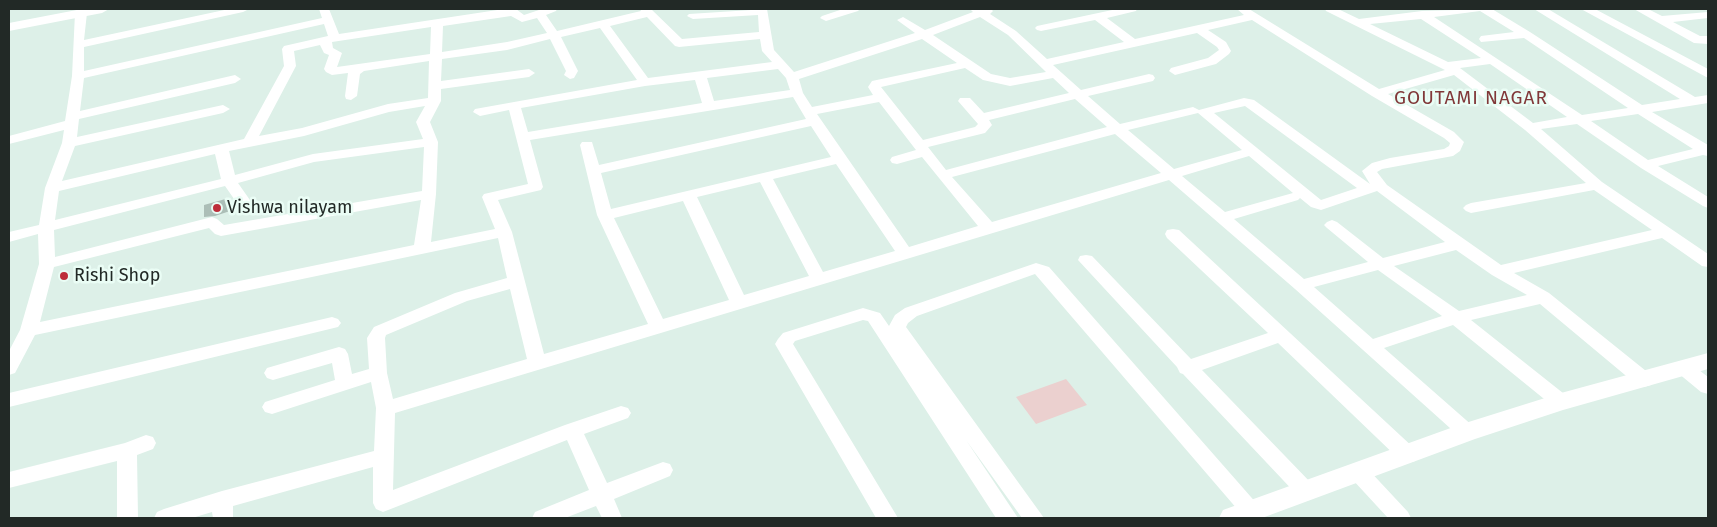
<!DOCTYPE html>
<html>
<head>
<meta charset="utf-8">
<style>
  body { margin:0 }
  #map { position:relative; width:1717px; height:527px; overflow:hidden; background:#ddf0e8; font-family:"Fira Sans",sans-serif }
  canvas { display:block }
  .frame { position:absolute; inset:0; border:10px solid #222926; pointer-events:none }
</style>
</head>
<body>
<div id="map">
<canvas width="1717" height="527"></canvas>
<div class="frame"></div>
</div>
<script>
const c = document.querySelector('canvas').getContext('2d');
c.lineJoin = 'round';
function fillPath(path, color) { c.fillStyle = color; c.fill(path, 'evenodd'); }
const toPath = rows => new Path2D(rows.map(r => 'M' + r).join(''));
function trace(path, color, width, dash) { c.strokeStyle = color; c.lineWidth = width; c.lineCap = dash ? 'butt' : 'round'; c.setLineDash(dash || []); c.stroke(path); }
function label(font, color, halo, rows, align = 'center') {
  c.font = font + ' "Fira Sans",sans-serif'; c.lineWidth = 5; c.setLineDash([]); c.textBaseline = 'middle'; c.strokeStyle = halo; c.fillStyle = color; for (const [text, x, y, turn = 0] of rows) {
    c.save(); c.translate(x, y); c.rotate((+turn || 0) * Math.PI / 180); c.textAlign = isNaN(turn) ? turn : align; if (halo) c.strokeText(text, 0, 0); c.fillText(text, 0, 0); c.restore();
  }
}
fillPath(toPath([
  [1066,379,1087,405,1036,424,1016,397]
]), '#ebd0cf');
fillPath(toPath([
  [229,198,230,211,215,216,204,217,204,205]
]), '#acbeb7');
fillPath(toPath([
  [229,9,249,9,243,12,84,47,84,71,322,18,319,9,329,9,339,34,504,9,516,9,524,15,542,9,557,9,556,11,546,15,557,31,641,11,640,9,651,9,682,39,759,32,758,15,693,19,687,16,689,14,767,9,774,50,794,72,915,33,897,20,903,17,925,30,973,12,970,9,991,9,993,11,990,14,1016,31,1047,59,1124,42,1095,20,1041,31,1037,30,1035,28,1037,26,1117,9,1137,9,1136,11,1107,18,1135,39,1244,15,1237,9,1249,9,1379,89,1445,70,1326,11,1325,9,1338,9,1359,19,1422,11,1492,9,1530,32,1642,105,1680,99,1534,9,1548,9,1695,97,1708,95,1708,103,1652,112,1708,145,1708,156,1703,155,1658,166,1708,197,1708,208,1703,206,1641,168,1577,124,1541,129,1602,182,1708,254,1708,267,1702,266,1662,238,1514,273,1549,293,1651,375,1653,380,1651,385,1644,387,1637,385,1540,304,1471,320,1568,397,1570,402,1568,407,1561,409,1554,407,1453,325,1384,348,1474,427,1477,432,1474,437,1467,440,1460,437,1295,289,1169,180,395,413,393,490,565,425,621,406,628,408,631,413,628,418,584,434,607,483,663,462,670,464,673,470,670,476,614,499,622,518,602,518,596,506,565,518,532,518,535,512,589,490,567,440,383,512,376,509,373,503,373,467,233,506,233,518,213,518,212,512,192,518,154,518,157,512,164,509,222,491,374,451,376,408,371,382,272,414,265,412,262,407,265,402,335,380,332,363,273,380,267,378,264,373,267,368,339,347,345,349,348,354,352,374,369,369,367,338,374,327,455,293,507,278,498,238,35,335,15,373,9,375,9,351,20,330,39,264,38,234,9,242,9,232,39,225,45,188,62,143,64,130,9,144,9,136,65,121,72,76,75,13,81,10,87,13,84,40,229,9],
  [1480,11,1514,32,1481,36,1479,39,1481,42,1524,38,1628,108,1582,115,1434,17,1480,11],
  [511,16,522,22,537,18,547,33,507,42,442,52,443,26,511,16],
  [647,17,675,46,679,47,760,39,762,51,772,62,648,78,610,26,647,17],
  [980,17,1008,35,1046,72,1010,78,991,74,933,35,980,17],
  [1421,19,1481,58,1448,62,1370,24,1421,19],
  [1252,20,1372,96,1444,138,1450,143,1449,146,1444,149,1390,158,1372,163,1362,171,1370,184,1254,100,1244,98,1199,110,1193,107,1120,124,1088,96,1153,81,1155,78,1153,75,1149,74,1081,90,1053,65,1197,33,1217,47,1219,50,1208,58,1171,68,1169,71,1175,75,1216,64,1229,54,1231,51,1226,42,1208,30,1252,20],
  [324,24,328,36,284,46,282,49,284,66,244,139,62,181,75,146,223,113,230,109,223,105,77,137,79,119,235,83,241,79,235,75,80,111,84,78,324,24],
  [431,27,430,54,337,67,342,53,333,48,332,42,431,27],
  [600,28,637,80,475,109,473,112,480,116,509,110,528,184,484,194,482,197,495,229,431,242,436,194,438,142,430,122,441,101,441,89,529,77,535,73,529,69,441,81,442,59,507,50,550,39,566,71,564,75,570,79,574,78,578,71,561,37,600,28],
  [922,39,957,63,872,81,868,87,873,95,812,107,803,93,799,79,922,39],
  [320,45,324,53,329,55,324,69,326,72,332,75,348,73,345,96,346,99,351,100,357,96,360,74,364,71,429,61,428,98,388,104,302,128,259,136,296,66,294,51,320,45],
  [1490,64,1493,66,1567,117,1533,123,1460,68,1490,64],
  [965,68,983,80,1010,86,1053,78,1069,93,984,113,970,98,960,98,958,101,978,124,975,127,923,140,881,87,965,68],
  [778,69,786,78,790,90,714,101,707,78,778,69],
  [1454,75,1525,130,1586,183,1471,203,1466,205,1463,208,1466,211,1471,213,1594,190,1652,230,1501,265,1387,185,1377,172,1382,169,1453,156,1460,151,1464,142,1454,132,1388,94,1454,75],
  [695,80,702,103,528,132,521,108,645,86,695,80],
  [793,97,806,119,599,165,592,142,582,142,580,145,597,215,648,324,544,354,512,232,498,200,541,190,543,187,530,140,793,97],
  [1075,99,1107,127,946,170,928,147,985,133,992,125,989,120,1075,99],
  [879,102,916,150,892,157,890,160,892,163,897,164,922,157,978,226,909,247,817,114,879,102],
  [425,106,416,122,423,139,313,154,235,175,229,151,304,136,389,112,425,106],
  [1245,106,1357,188,1321,200,1214,113,1245,106],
  [1198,113,1242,150,1174,169,1128,130,1198,113],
  [1638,114,1693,149,1648,160,1591,121,1638,114],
  [811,126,831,157,611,209,601,173,811,126],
  [1115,134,1161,173,992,222,952,177,1115,134],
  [424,147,422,191,224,225,217,219,212,217,55,257,54,230,225,186,239,206,244,208,249,206,252,203,238,183,314,162,424,147],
  [215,154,221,179,55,220,59,191,215,154],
  [1249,156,1293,193,1225,212,1182,176,1249,156],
  [836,164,895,251,823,272,773,179,836,164],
  [760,182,809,276,744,295,697,197,760,182],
  [1377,191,1445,242,1383,258,1337,222,1332,220,1327,222,1324,225,1327,228,1368,262,1304,279,1234,219,1298,200,1300,198,1311,207,1321,210,1377,191],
  [421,200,414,245,40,322,54,267,209,228,215,234,221,236,421,200],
  [683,201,729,300,663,319,614,218,683,201],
  [1456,250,1492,275,1527,295,1459,311,1394,266,1456,250],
  [1378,270,1442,316,1373,339,1314,287,1378,270],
  [510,289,527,359,393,399,387,373,385,338,386,335,467,301,510,289],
  [843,9,860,9,858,11,826,21,820,18,822,16,843,9],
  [1581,9,1595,9,1708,69,1708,78,1581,9],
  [1634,9,1648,9,1662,16,1708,12,1708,18,1673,22,1700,36,1708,36,1708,44,1694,43,1634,9],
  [1173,229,1179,230,1415,449,1418,455,1415,461,1408,463,1401,461,1278,343,1202,370,1313,485,1316,491,1313,497,1306,500,1299,497,1183,374,1180,373,1177,367,1078,260,1080,256,1086,255,1092,256,1191,359,1268,333,1167,238,1165,234,1167,230,1173,229],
  [1036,263,1049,267,1258,505,1262,511,1258,517,1244,517,1035,274,917,316,908,323,906,327,1044,518,1022,518,966,440,1018,518,996,518,868,321,863,320,795,341,793,344,898,518,876,518,775,344,778,339,783,333,863,308,880,313,889,326,895,315,905,308,1036,263],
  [332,317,338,319,341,323,338,327,9,407,9,393,332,317],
  [1684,361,1690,363,1708,377,1708,394,1701,392,1678,373,1675,368,1678,363,1684,361],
  [146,435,153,437,156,443,153,449,137,455,138,518,117,518,117,461,9,488,9,472,125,443,146,435],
  [1359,465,1366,467,1408,512,1411,518,1388,518,1352,479,1349,473,1352,467,1359,465]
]), '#fff');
fillPath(toPath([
  [82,9,109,9,102,13,9,31,9,23,82,9],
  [1708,353,1708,369,1563,410,1475,439,1262,518,1219,518,1223,510,1459,425,1561,393,1708,353]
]), '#fff');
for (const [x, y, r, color] of [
  [217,208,5,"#bd2d3a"],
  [64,276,5,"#bd2d3a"]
]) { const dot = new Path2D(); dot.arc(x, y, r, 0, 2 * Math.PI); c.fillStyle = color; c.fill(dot); trace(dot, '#eafdf5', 2); }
label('18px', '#222926', '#eafdf5', [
  ["Vishwa nilayam",227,208],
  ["Rishi Shop",74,276]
], 'left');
c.letterSpacing = '1px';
label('19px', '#813839', '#eafdf5', [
  ["GOUTAMI NAGAR",1471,99]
]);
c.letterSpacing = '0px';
</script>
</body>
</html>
